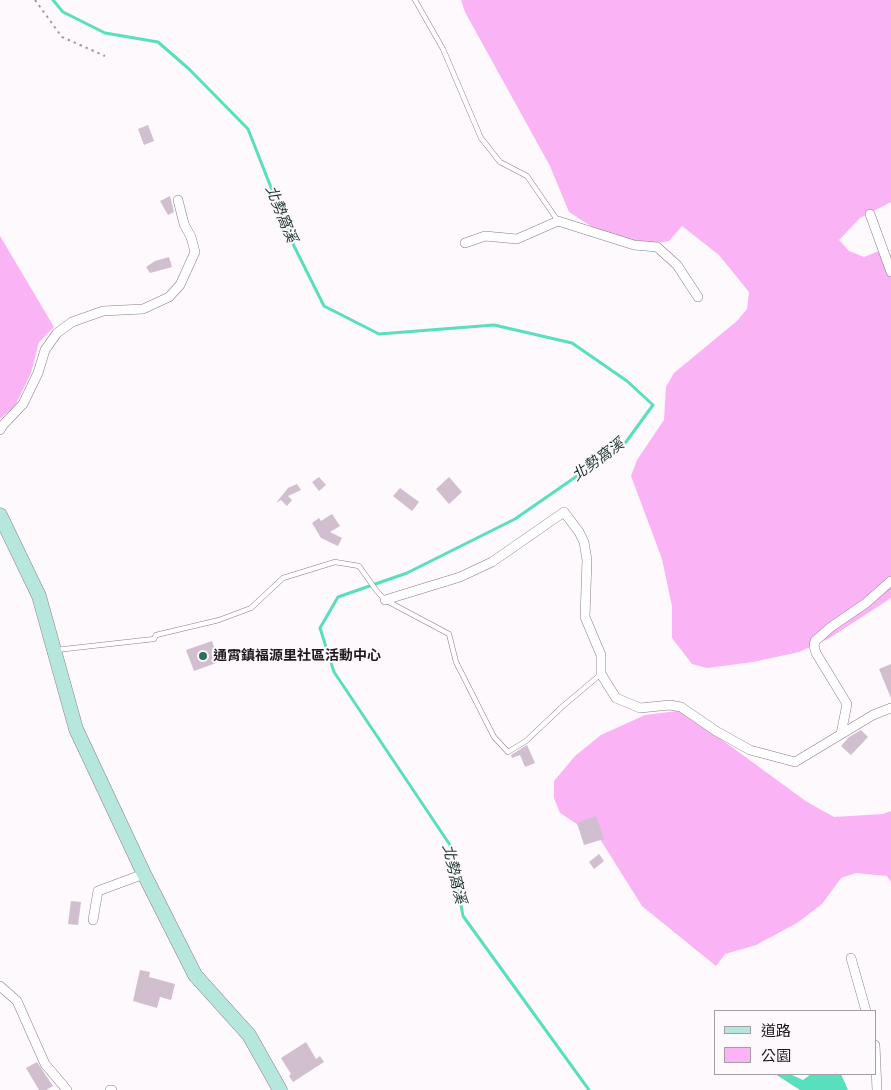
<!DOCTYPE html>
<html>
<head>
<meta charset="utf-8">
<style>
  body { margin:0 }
  #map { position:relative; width:891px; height:1090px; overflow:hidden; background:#fdf9fc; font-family:Raleway,"Noto Sans TC",sans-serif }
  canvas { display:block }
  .legend { position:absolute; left:714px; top:1010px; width:162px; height:65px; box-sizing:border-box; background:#fdf9fc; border:1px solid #a49fa3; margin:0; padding:6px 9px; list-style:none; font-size:15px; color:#1f181e }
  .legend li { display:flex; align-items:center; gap:10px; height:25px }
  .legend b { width:25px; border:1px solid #a49fa3 }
</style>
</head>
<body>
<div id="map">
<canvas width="891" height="1090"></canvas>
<ul class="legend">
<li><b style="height:6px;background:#b6e7de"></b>道路</li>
<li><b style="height:14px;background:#fab3f4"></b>公園</li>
</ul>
</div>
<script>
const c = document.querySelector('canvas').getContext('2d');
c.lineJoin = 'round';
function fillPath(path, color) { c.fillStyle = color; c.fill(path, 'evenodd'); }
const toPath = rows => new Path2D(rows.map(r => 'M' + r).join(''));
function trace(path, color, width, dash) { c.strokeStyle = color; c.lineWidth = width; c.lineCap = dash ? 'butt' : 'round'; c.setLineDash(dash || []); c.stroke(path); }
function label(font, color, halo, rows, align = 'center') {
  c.font = font + ' Raleway,"Noto Sans TC",sans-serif'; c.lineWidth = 4; c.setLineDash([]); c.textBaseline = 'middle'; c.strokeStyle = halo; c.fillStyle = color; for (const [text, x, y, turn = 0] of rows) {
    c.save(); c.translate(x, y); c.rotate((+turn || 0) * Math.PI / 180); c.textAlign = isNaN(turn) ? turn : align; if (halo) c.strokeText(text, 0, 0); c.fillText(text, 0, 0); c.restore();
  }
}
fillPath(toPath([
  [461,0,891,0,891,202,860,218,839,240,849,251,864,257,879,251,891,255,891,598,828,639,799,652,753,662,707,668,692,664,672,638,672,606,662,559,631,476,637,460,664,420,666,387,674,373,737,321,747,309,749,292,719,255,682,226,669,241,638,246,594,228,569,212,550,166,465,12],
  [0,236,54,327,39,342,31,373,15,406,0,419],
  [677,711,692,718,807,802,834,817,883,814,891,811,891,882,887,876,856,873,841,878,822,904,797,923,756,945,725,954,716,966,642,906,600,839,560,813,554,798,554,781,575,756,601,735,645,715]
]), '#fab3f4');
fillPath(toPath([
  [775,1074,790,1074,803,1080,811,1074,841,1074,848,1090,800,1090]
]), '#58dfbd');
trace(toPath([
  [53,0,63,12,105,33,158,42,189,69,248,129,294,246,324,306,379,334,494,325,572,343,627,381,653,405,626,442,515,519,407,573,338,597,320,628,334,672,450,845,463,916,589,1090]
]), '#58dfbd', 3);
fillPath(toPath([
  [148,125,154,141,144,145,138,129],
  [170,196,174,212,168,215,160,201],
  [169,257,172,267,150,273,146,267,155,261],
  [319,477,326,485,319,491,312,482],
  [449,477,462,492,449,504,436,489],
  [297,484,301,490,288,496,292,500,287,506,281,500,276,503,288,488],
  [400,488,419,502,412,511,393,496],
  [332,514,340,526,330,532,342,538,338,546,321,538,312,523,319,518,321,521],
  [212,641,219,662,194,671,186,650],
  [891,664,891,698,879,669],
  [861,730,868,737,851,755,841,746,849,737],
  [527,745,535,763,525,767,520,755,512,758,511,755],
  [596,816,604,839,584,845,577,823],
  [599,854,604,861,594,869,589,862],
  [71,901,81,902,78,925,68,924],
  [140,970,150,972,149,977,175,984,171,1000,160,997,157,1008,133,1001],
  [306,1042,316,1059,320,1056,324,1062,293,1082,289,1076,291,1074,281,1058],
  [37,1062,53,1086,46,1090,39,1090,26,1068]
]), '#d1bece');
const lane = toPath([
  [415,0,443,49,481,138,500,162,527,176,558,221],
  [56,650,154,639,156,635,219,620,251,608,283,578,335,562,359,566,376,590,385,600,449,634,456,662,494,737,508,752,526,741,563,706,601,674]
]);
const street = toPath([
  [870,214,891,272],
  [465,243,485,236,517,239,558,221,634,245,657,247,677,265,698,297],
  [0,430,3,425,23,404,38,373,45,350,57,333,72,322,103,311,143,309,169,297,180,285,195,252,191,237,184,224,178,200],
  [385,600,460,577,492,562,564,512,579,532,584,542,587,560,585,617,601,655,601,674,616,698,640,708,670,705,681,707,716,731,750,750,795,762,873,715,891,708],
  [841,734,847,704,816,653,814,646,815,641,831,627,866,603,891,581],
  [93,920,98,891,144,874],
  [851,958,866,1011],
  [0,986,17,1001,45,1064,67,1090],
  [875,1045,877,1090],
  [110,1090,112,1090]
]);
const secondary = toPath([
  [0,515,39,596,76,729,144,874,195,975,249,1035,280,1090]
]);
trace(lane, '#8d7b8b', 5.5);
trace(street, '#8d7b8b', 10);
trace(secondary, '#8d7b8b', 15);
trace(toPath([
  [35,0,62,37,105,56]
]), '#a09b9f', 2, [2.5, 4]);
trace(lane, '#fff', 4.5);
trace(street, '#fff', 9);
trace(secondary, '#b6e7de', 14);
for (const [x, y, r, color] of [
  [203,656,5,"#2c6d5c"]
]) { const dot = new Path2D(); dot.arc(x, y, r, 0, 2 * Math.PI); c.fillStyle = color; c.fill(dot); trace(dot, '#fdf9fc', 2); }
label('bold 14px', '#1f181e', '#fdf9fc', [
  ["通霄鎮福源里社區活動中心",213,656]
], 'left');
label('italic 15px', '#1e352e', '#fdf9fc', [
  ["北勢窩溪",281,214,68],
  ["北勢窩溪",598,460,-36],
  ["北勢窩溪",454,874,77]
]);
</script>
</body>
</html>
